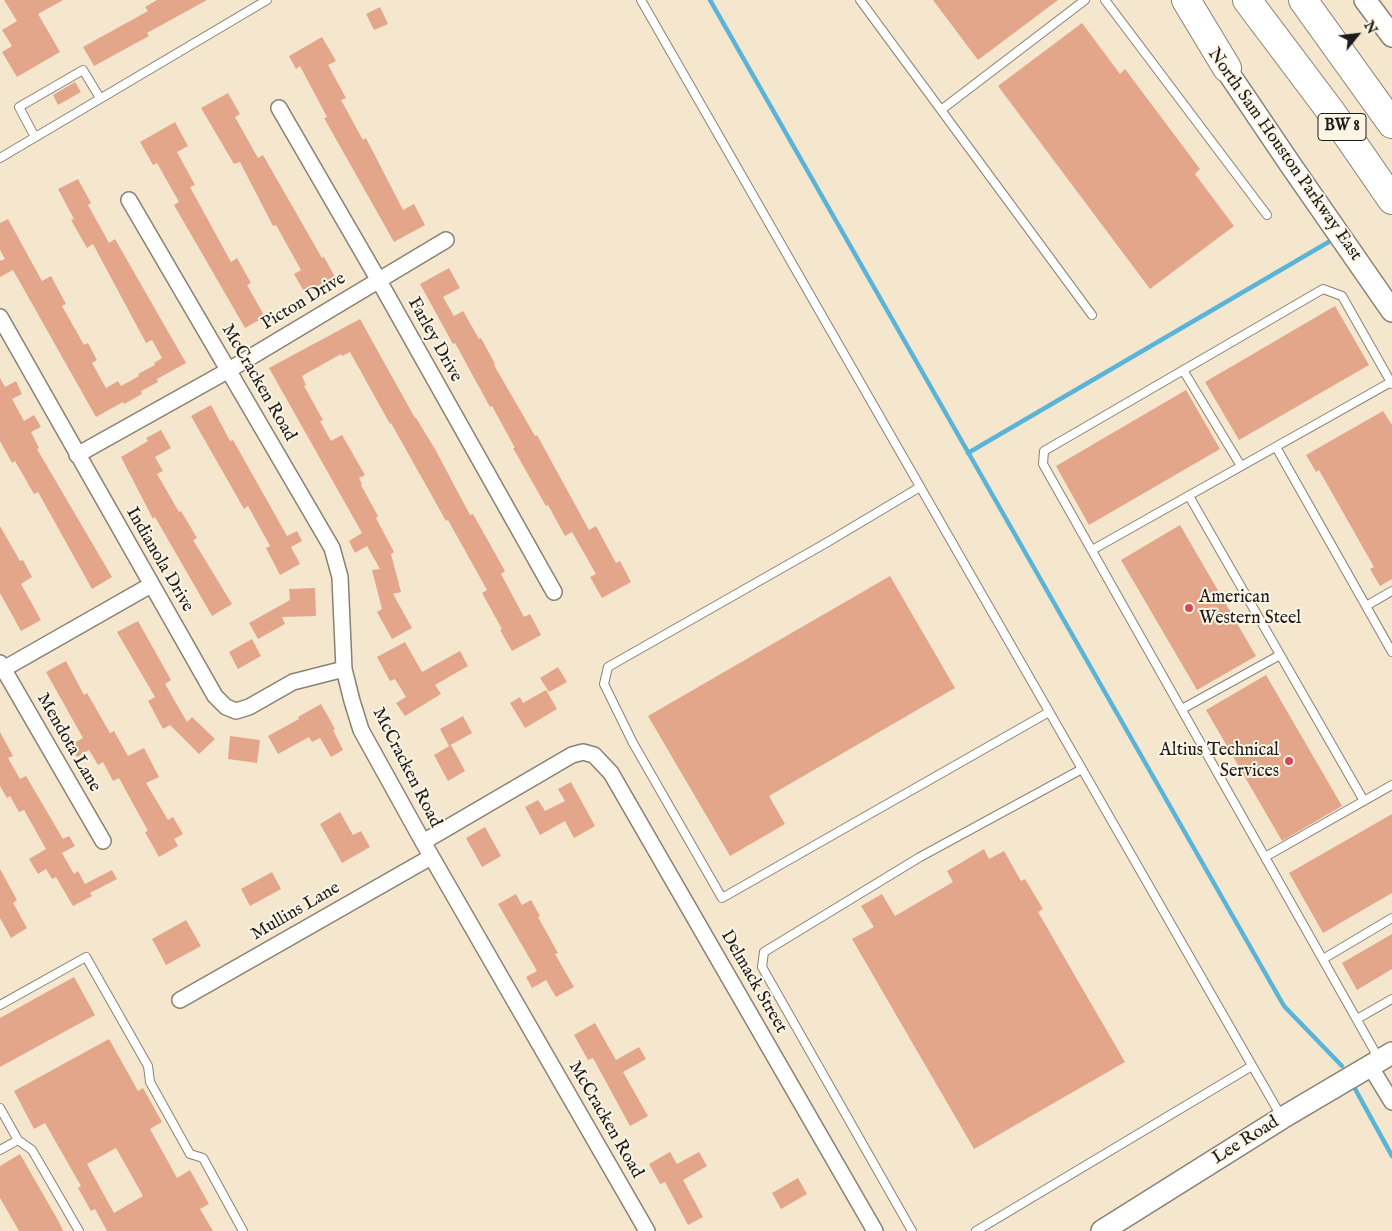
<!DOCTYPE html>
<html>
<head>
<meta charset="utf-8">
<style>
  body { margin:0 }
  #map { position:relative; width:1392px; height:1231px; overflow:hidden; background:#f5e7ce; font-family:"IM FELL English",serif }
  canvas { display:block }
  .north { position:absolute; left:1332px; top:10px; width:50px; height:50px; -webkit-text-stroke:4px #fcf5e5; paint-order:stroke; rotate:61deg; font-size:14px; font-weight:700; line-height:20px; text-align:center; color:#1c1c1c }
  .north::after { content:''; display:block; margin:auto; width:18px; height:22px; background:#1c1c1c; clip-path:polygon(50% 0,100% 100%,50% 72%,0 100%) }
</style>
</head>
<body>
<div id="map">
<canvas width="1392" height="1231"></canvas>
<div class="north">N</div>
</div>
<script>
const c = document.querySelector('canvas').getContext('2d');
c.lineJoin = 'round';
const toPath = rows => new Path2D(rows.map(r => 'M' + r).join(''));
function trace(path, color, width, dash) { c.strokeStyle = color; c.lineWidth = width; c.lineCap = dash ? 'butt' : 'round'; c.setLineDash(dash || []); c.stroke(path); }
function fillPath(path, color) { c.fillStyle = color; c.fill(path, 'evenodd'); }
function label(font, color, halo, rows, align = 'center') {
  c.font = font + ' "IM FELL English",serif'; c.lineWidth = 4; c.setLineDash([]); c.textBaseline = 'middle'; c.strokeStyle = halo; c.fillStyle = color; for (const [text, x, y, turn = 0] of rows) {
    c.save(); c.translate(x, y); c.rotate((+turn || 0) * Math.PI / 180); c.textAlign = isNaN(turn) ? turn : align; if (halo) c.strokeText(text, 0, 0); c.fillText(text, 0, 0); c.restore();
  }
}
trace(toPath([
  [710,0,1284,1006,1342,1066],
  [968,453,1332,240],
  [1354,1087,1392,1156]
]), '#5ab3d8', 4.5);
fillPath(toPath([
  [4,0,63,0,38,14,60,52,17,77,2,52,12,46,2,30,17,21],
  [157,0,207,0,147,33,149,36,94,66,83,47,148,11,145,7],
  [933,0,1058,0,978,60],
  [380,7,388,24,374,30,366,14],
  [1082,23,1120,74,1125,69,1200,169,1195,174,1234,226,1150,289,998,86],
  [322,37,336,61,328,65,346,98,341,100,363,140,366,138,403,210,414,204,425,225,394,242,324,118,327,117,300,66,296,69,289,56],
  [75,82,81,92,58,105,53,95],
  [228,93,240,114,235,117,258,158,263,155,322,258,324,257,335,277,305,293,294,274,301,270,276,225,273,226,240,162,234,164,201,108],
  [175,122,188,146,177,152,195,185,190,187,231,262,237,258,251,283,247,285,265,317,245,328,174,205,179,202,157,163,153,165,140,142],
  [78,179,91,203,88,205,109,243,115,239,186,363,157,379,158,382,141,391,142,394,124,404,123,402,96,417,13,270,0,277,0,261,5,259,0,250,0,223,8,219,42,281,51,276,66,304,62,306,84,345,88,343,97,360,92,363,106,388,118,381,121,386,139,376,138,374,155,365,154,363,162,358,152,340,146,343,93,244,87,248,71,220,74,219,58,189],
  [449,268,460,288,443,297,454,316,463,311,479,339,481,338,495,364,494,365,535,436,537,435,589,530,596,526,616,563,620,561,631,582,602,598,590,577,596,574,572,532,565,536,548,505,546,506,513,448,515,448,492,406,490,407,455,343,453,344,420,284],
  [1335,306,1369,365,1239,440,1205,382],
  [360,319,415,418,416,418,435,449,470,515,473,514,505,571,501,574,524,617,530,614,541,635,512,651,500,630,502,629,482,593,487,590,448,520,446,521,391,423,390,424,350,352,342,356,341,354,302,376,306,385,304,386,323,420,320,421,331,441,342,435,365,475,359,478,362,484,361,485,378,516,376,518,394,552,391,554,401,592,393,594,412,628,392,639,377,612,382,609,372,570,380,569,367,546,355,553,349,541,362,533,269,368],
  [0,378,5,387,16,381,22,394,12,399,24,421,34,415,41,427,31,432,39,448,37,449,112,577,92,589,38,492,34,494,15,461,12,463,0,441],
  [1186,390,1220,449,1089,525,1056,466],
  [211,405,230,441,233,440,287,536,297,531,302,541,291,547,300,564,280,575,266,548,270,546,248,506,244,509,191,416],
  [1383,411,1392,425,1392,579,1380,586,1370,569,1374,567,1319,470,1316,472,1306,455],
  [161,430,171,448,155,457,163,471,157,474,179,512,181,511,197,538,193,540,232,604,212,616,155,517,153,519,121,457,148,441,146,438],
  [1180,525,1256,656,1197,690,1121,560],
  [0,526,20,561,23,560,32,577,21,584,41,620,21,631,0,593],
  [890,576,955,688,769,796,785,824,730,856,648,716],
  [315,588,316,616,282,617,285,624,258,639,249,623,290,600,289,589],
  [138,621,171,680,165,684,187,722,192,717,215,739,199,754,170,725,163,729,148,701,155,697,117,632],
  [252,639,261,656,238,669,229,652],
  [405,642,422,672,460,651,468,666,435,685,441,694,405,716,396,703,406,697,395,679,390,681,377,657],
  [66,661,84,695,87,693,110,733,114,731,128,756,144,748,159,777,146,783,168,820,173,817,183,834,174,839,178,846,159,857,145,832,148,831,119,778,113,781,103,762,98,765,89,750,77,757,70,745,83,738,46,672],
  [558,667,567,682,549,692,540,678],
  [1266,675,1342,806,1282,841,1206,710],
  [546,690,557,709,525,728,510,703,520,697,523,703],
  [321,704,335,729,333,730,343,750,331,757,320,738,312,742,309,737,278,754,268,736,299,719,298,717],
  [463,716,472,733,449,746,440,729],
  [0,732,13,756,8,758,20,779,26,776,63,839,69,836,75,846,62,853,74,874,78,871,85,884,112,870,117,879,90,893,92,896,73,906,56,877,52,879,46,869,38,874,29,859,46,849,24,810,19,812,10,796,7,798,0,786],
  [230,736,260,740,257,763,228,759],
  [451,745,465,771,448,781,434,755],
  [571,782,595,826,574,838,565,821,540,835,525,807,538,800,545,811,565,801,558,789],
  [340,812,353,835,361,831,370,847,342,863,320,824],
  [1392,814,1392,893,1323,933,1289,873],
  [485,827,501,856,482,867,466,838],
  [984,849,989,859,1004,851,1021,881,1025,879,1043,909,1038,912,1125,1062,974,1149,852,939,874,927,861,906,882,894,895,916,953,882,947,871],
  [0,869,17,900,13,903,27,928,11,938,0,918],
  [272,872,281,889,250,906,241,889],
  [516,894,522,905,531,900,540,916,538,917,558,953,555,954,574,987,556,997,546,980,532,988,526,977,537,971,498,904],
  [186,920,201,946,166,965,152,939],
  [1392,934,1392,969,1357,990,1342,963],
  [74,977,95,1015,0,1067,0,1018],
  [595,1023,616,1060,639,1047,646,1059,623,1072,648,1116,630,1126,593,1058,588,1060,574,1035],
  [109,1039,138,1091,143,1088,162,1122,150,1129,177,1178,190,1170,209,1204,200,1209,213,1231,107,1231,95,1209,91,1211,78,1188,81,1186,45,1123,34,1129,14,1091],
  [116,1148,143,1196,114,1213,87,1164],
  [670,1152,677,1164,699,1152,707,1166,683,1180,703,1217,688,1225,665,1182,660,1184,649,1164],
  [20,1154,59,1222,63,1231,19,1231,0,1198,0,1166],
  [798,1178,807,1194,781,1209,772,1193]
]), '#e3a68a');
const lane = toPath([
  [641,0,1281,1116],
  [860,0,941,110,1085,0],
  [1105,0,1267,215],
  [941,110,1092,315],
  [35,137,19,107,83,70,100,98],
  [0,158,267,0],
  [1183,370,1241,466],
  [1276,447,1392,652],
  [920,487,826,543,608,667,604,684,633,743,722,898,1049,712],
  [1189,496,1364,801],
  [1092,550,1391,382],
  [1366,606,1392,591],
  [1182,709,1280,655],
  [1265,857,1392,785],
  [1323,959,1392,918],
  [0,1005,86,957,148,1066,150,1082,190,1154,203,1158,243,1231],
  [1357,1019,1392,999],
  [1379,1059,1043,464,1044,451,1323,289,1342,296,1392,384],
  [0,1108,18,1140,32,1150,79,1231],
  [0,1150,18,1140],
  [912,1231,762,967,764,952,920,857,1082,769],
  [976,1231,1252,1066]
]);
const street = toPath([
  [279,108,378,279,554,592],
  [129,200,332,548,340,577,344,669,352,701,361,730,423,842,647,1231],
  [0,317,215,696,226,707,236,711,249,707,293,682,344,669],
  [77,455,229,370,446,240],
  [0,663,103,841],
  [0,671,151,585],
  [423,842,572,755,583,752,594,755,611,773,875,1231],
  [180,1000,431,857],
  [1370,1066,1392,1102]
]);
const secondary = toPath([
  [1365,0,1392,36],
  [1217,56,1290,164,1392,311],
  [1102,1231,1282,1118,1392,1053]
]);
const highway = toPath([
  [1186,0,1227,68],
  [1247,0,1332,113,1392,200],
  [1303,0,1392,124]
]);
trace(lane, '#888275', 10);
trace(street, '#888275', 18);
trace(secondary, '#888275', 24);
trace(highway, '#888275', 30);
trace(lane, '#fff', 8);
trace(street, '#fff', 15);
trace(secondary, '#fff', 21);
trace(highway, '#fff', 28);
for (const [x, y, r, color] of [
  [1189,608,5,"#d1495b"],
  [1289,761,5,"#d1495b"]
]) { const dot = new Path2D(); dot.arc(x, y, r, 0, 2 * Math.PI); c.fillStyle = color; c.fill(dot); trace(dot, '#fcf5e5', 2); }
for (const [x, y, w] of [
  [1342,127,48]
]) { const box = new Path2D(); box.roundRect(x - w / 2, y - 13.5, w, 27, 4); c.fillStyle = '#fcf5e5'; c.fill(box); trace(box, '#1c1c1c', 1); }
label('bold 16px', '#1c1c1c', null, [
  ["BW 8",1342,127]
]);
label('18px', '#1c1c1c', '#fcf5e5', [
  ["North Sam Houston Parkway East",1284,155,55],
  ["Picton Drive",304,302,-31],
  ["Farley Drive",434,340,61],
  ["McCracken Road",258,383,60],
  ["Indianola Drive",159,560,60],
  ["Mendota Lane",68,743,60],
  ["McCracken Road",406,768,63],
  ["Mullins Lane",296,912,-30],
  ["Delmack Street",753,982,60],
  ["McCracken Road",605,1120,60],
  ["Lee Road",1246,1141,-32]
]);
label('18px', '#1c1c1c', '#fcf5e5', [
  ["American",1199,598],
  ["Western Steel",1199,619],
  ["Altius Technical",1279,751,"right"],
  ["Services",1279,772,"right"]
], 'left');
</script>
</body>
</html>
